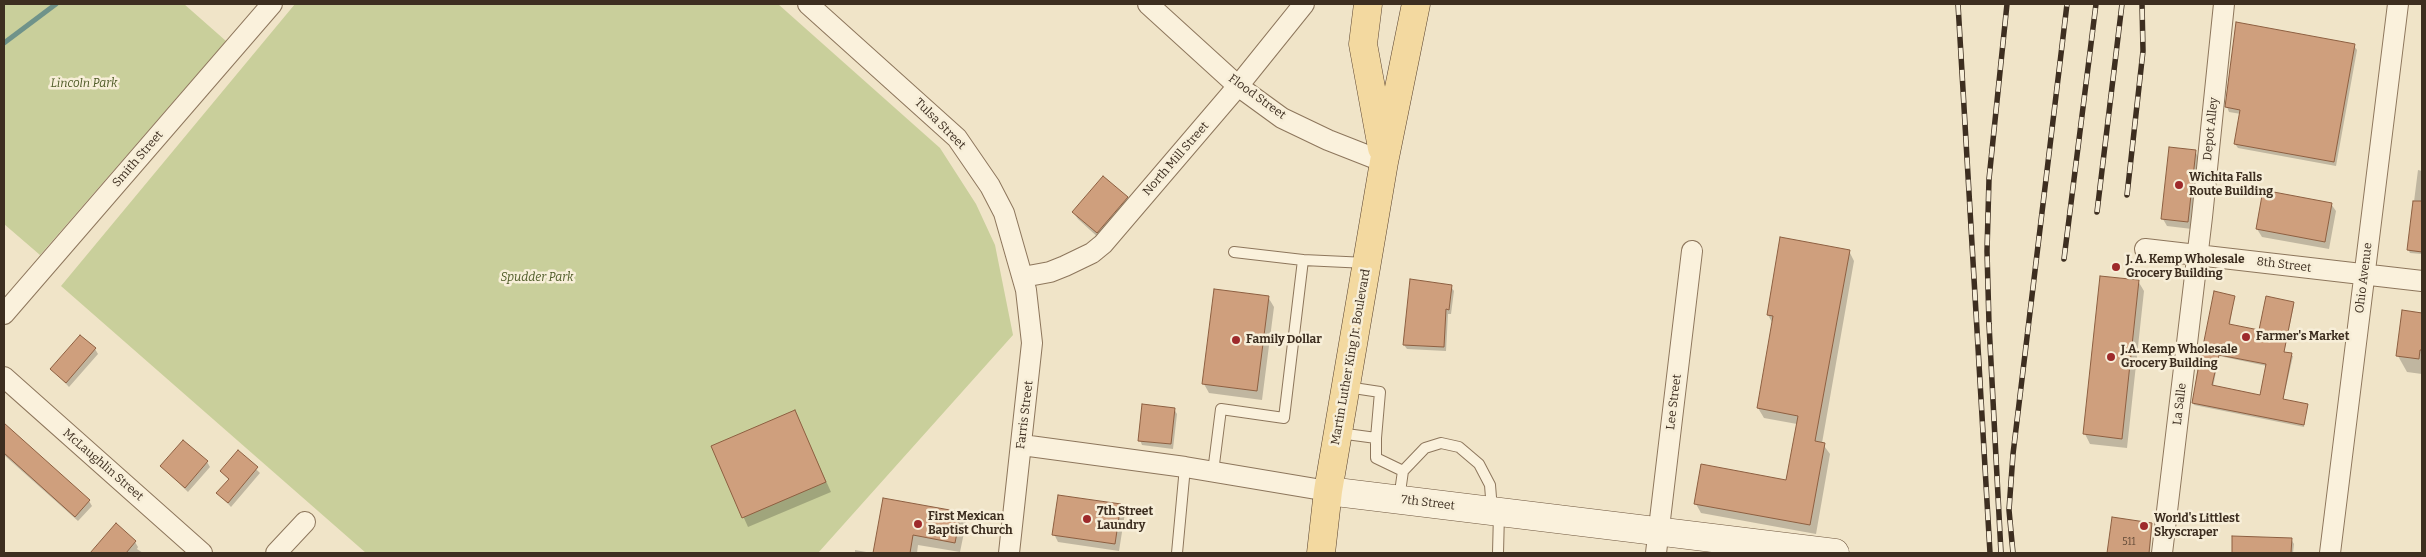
<!DOCTYPE html>
<html>
<head>
<meta charset="utf-8">
<style>
  body { margin:0 }
  #map { position:relative; width:2426px; height:557px; overflow:hidden; background:#f0e4c8; font-family:Bitter,serif }
  canvas { display:block }
  .frame { position:absolute; inset:0; border:5px solid #3d2e20; pointer-events:none }
</style>
</head>
<body>
<div id="map">
<canvas width="2426" height="557"></canvas>
<div class="frame"></div>
</div>
<script>
const c = document.querySelector('canvas').getContext('2d');
c.lineJoin = 'round';
function fillPath(path, color) { c.fillStyle = color; c.fill(path, 'evenodd'); }
const toPath = rows => new Path2D(rows.map(r => 'M' + r).join(''));
function trace(path, color, width, dash) { c.strokeStyle = color; c.lineWidth = width; c.lineCap = dash ? 'butt' : 'round'; c.setLineDash(dash || []); c.stroke(path); }
function label(font, color, halo, rows, align = 'center') {
  c.font = font + ' Bitter,serif'; c.lineWidth = 5; c.setLineDash([]); c.textBaseline = 'middle'; c.strokeStyle = halo; c.fillStyle = color; for (const [text, x, y, turn = 0] of rows) {
    c.save(); c.translate(x, y); c.rotate((+turn || 0) * Math.PI / 180); c.textAlign = isNaN(turn) ? turn : align; if (halo) c.strokeText(text, 0, 0); c.fillText(text, 0, 0); c.restore();
  }
}
fillPath(toPath([
  [4,4,184,4,226,41,40,255,4,224],
  [295,4,778,4,940,148,976,204,995,245,1013,335,818,553,366,553,61,286]
]), '#c9cf9b');
fillPath(toPath([
  [2354,46,2357,50,2336,166,2238,148,2235,144,2241,114,2229,112,2227,107],
  [2195,151,2199,159,2192,229,2167,226,2163,219],
  [2418,170,2422,171,2422,254,2410,253,2408,249],
  [1127,198,1131,205,1101,240,1078,219,1073,212],
  [2331,204,2336,211,2329,249,2262,237,2257,229],
  [1849,251,1854,261,1822,443,1830,454,1816,534,1701,513,1696,504,1787,481,1797,424,1764,418,1758,408,1773,324,1768,315],
  [2138,281,2144,291,2127,448,2090,444,2085,434],
  [1451,287,1454,291,1451,314,1448,314,1446,351,1407,349,1404,345],
  [1268,297,1274,307,1262,400,1209,393,1204,384],
  [2234,297,2230,325,2260,331,2293,303,2294,305,2284,353,2293,356,2283,400,2307,405,2304,427,2194,405,2193,403,2198,364,2204,348],
  [2219,356,2267,366,2261,396,2213,387],
  [2403,312,2422,314,2422,374,2407,372,2398,356],
  [95,349,98,354,69,387,52,369],
  [1174,409,1177,414,1173,449,1142,445,1140,440],
  [795,412,831,492,748,527,712,447],
  [4,424,89,501,92,506,78,521,4,455],
  [238,452,260,473,231,507,218,493,229,480,221,471],
  [207,462,210,467,188,492,162,467],
  [1120,505,1125,513,1119,551,1058,542,1054,534],
  [960,513,966,523,960,552,918,545,917,553,876,553,874,551],
  [2113,519,2152,524,2150,553,2108,553],
  [116,525,135,542,138,547,137,549,143,553,92,553],
  [2233,537,2291,539,2294,544,2293,553,2233,553],
  [855,550,872,553,855,553]
]), '#0003');
trace(toPath([
  [4,43,56,4]
]), '#6f938a', 5);
const building = toPath([
  [2236,22,2355,44,2334,162,2234,144,2240,110,2225,107,2236,22],
  [2169,147,2196,150,2188,222,2161,219,2169,147],
  [1103,176,1128,197,1097,233,1072,212,1103,176],
  [2263,190,2332,203,2325,242,2256,229,2263,190],
  [2413,201,2422,201,2422,252,2407,250,2413,201],
  [1780,237,1850,250,1815,441,1825,443,1810,525,1694,504,1701,464,1786,480,1798,416,1757,408,1773,316,1767,315,1780,237],
  [2100,276,2139,280,2122,439,2083,434,2100,276],
  [1410,279,1452,285,1449,310,1446,309,1444,347,1403,345,1410,279],
  [1214,289,1269,296,1257,391,1202,384,1214,289],
  [2214,291,2235,296,2229,324,2259,330,2266,296,2294,302,2284,352,2292,353,2283,399,2308,404,2304,425,2192,403,2199,364,2196,364,2199,345,2203,346,2214,291],
  [2219,355,2266,364,2260,395,2212,385,2219,355],
  [2402,310,2422,313,2422,350,2420,350,2419,359,2396,356,2402,310],
  [80,335,96,348,66,383,50,369,80,335],
  [1142,404,1175,408,1171,444,1138,441,1142,404],
  [795,410,826,482,742,518,711,446,795,410],
  [4,423,90,500,75,517,4,453,4,423],
  [183,440,208,461,185,488,160,466,183,440],
  [238,450,258,467,228,503,216,493,229,479,220,471,238,450],
  [1058,495,1121,504,1115,544,1052,535,1058,495],
  [883,498,961,512,955,543,913,535,910,553,873,553,883,498],
  [2112,517,2152,523,2149,553,2107,553,2112,517],
  [116,523,136,541,126,553,90,553,116,523],
  [2232,536,2292,538,2291,553,2232,553,2232,536]
]);
fillPath(building, '#cf9f7d');
trace(building, '#8d5f41', 1);
const lane = toPath([
  [1234,252,1303,260],
  [1339,433,1376,438,1380,392,1347,387],
  [1376,438,1376,458,1403,471,1399,499],
  [1403,471,1425,448,1441,443,1459,447,1479,464,1490,485,1492,510],
  [1213,472,1221,409,1284,418,1303,260,1367,263],
  [1177,553,1185,467],
  [1498,553,1499,513]
]);
const street = toPath([
  [808,4,957,138,990,186,1004,213,1026,290,1032,343,1009,553],
  [1148,4,1238,86,1282,118,1328,140,1384,162],
  [2145,249,2422,281],
  [1023,277,1050,272,1065,266,1092,253,1103,244,1238,86,1304,4],
  [4,314,272,4],
  [4,377,202,553],
  [1022,445,1185,467,1328,491],
  [276,553,305,522],
  [1656,553,1692,251],
  [2162,553,2202,217,2224,4],
  [2330,553,2398,4]
]);
const secondary = toPath([
  [1328,491,1835,553]
]);
const primary = toPath([
  [1368,4,1363,44,1382,148],
  [1321,553,1328,491,1384,162,1416,4]
]);
trace(lane, '#8d765c', 12);
trace(street, '#8d765c', 22);
trace(secondary, '#6f573f', 29);
trace(primary, '#5b4430', 29);
trace(lane, '#faf1dc', 10);
trace(street, '#faf1dc', 20);
trace(secondary, '#faf1dc', 28);
trace(primary, '#f3d9a0', 28);
const rail = toPath([
  [1958,4,1990,553],
  [2127,195,2143,51,2142,4],
  [2097,212,2122,4],
  [2064,259,2096,4],
  [2001,553,1989,324,1987,251,1989,179,2007,4],
  [2013,553,2009,510,2013,454,2067,4]
]);
trace(rail, '#3d2e20', 5.5);
trace(rail, '#f7eed8', 4, [11]);
for (const [x, y, r, color] of [
  [2179,185,5,"#9e2a2b"],
  [2116,267,5,"#9e2a2b"],
  [2246,337,5,"#9e2a2b"],
  [1236,340,5,"#9e2a2b"],
  [2111,357,5,"#9e2a2b"],
  [1087,519,5,"#9e2a2b"],
  [918,524,5,"#9e2a2b"],
  [2144,526,5,"#9e2a2b"]
]) { const dot = new Path2D(); dot.arc(x, y, r, 0, 2 * Math.PI); c.fillStyle = color; c.fill(dot); trace(dot, '#f7eed8', 2); }
label('10px', '#624a37', null, [
  ["511",2129,542]
]);
label('italic 12px', '#4d5a26', '#f7eed8', [
  ["Lincoln Park",84,84],
  ["Spudder Park",537,278]
]);
label('12px', '#3d2e20', '#f7eed8', [
  ["Flood Street",1257,97,36],
  ["Tulsa Street",940,124,45],
  ["Depot Alley",2211,129,-84],
  ["Smith Street",138,159,-49],
  ["North Mill Street",1176,159,-49],
  ["8th Street",2284,265,7],
  ["Ohio Avenue",2364,278,-83],
  ["Martin Luther King Jr. Boulevard",1351,357,-80],
  ["Lee Street",1674,402,-83],
  ["La Salle",2180,404,-83],
  ["Farris Street",1025,415,-83],
  ["McLaughlin Street",103,465,41],
  ["7th Street",1428,503,7]
]);
label('bold 12px', '#3d2e20', '#f7eed8', [
  ["Wichita Falls",2189,178],
  ["Route Building",2189,192],
  ["J. A. Kemp Wholesale",2126,260],
  ["Grocery Building",2126,274],
  ["Farmer's Market",2256,337],
  ["Family Dollar",1246,340],
  ["J.A. Kemp Wholesale",2121,350],
  ["Grocery Building",2121,364],
  ["7th Street",1097,512],
  ["Laundry",1097,526],
  ["First Mexican",928,517],
  ["Baptist Church",928,531],
  ["World's Littlest",2154,519],
  ["Skyscraper",2154,533]
], 'left');
</script>
</body>
</html>
